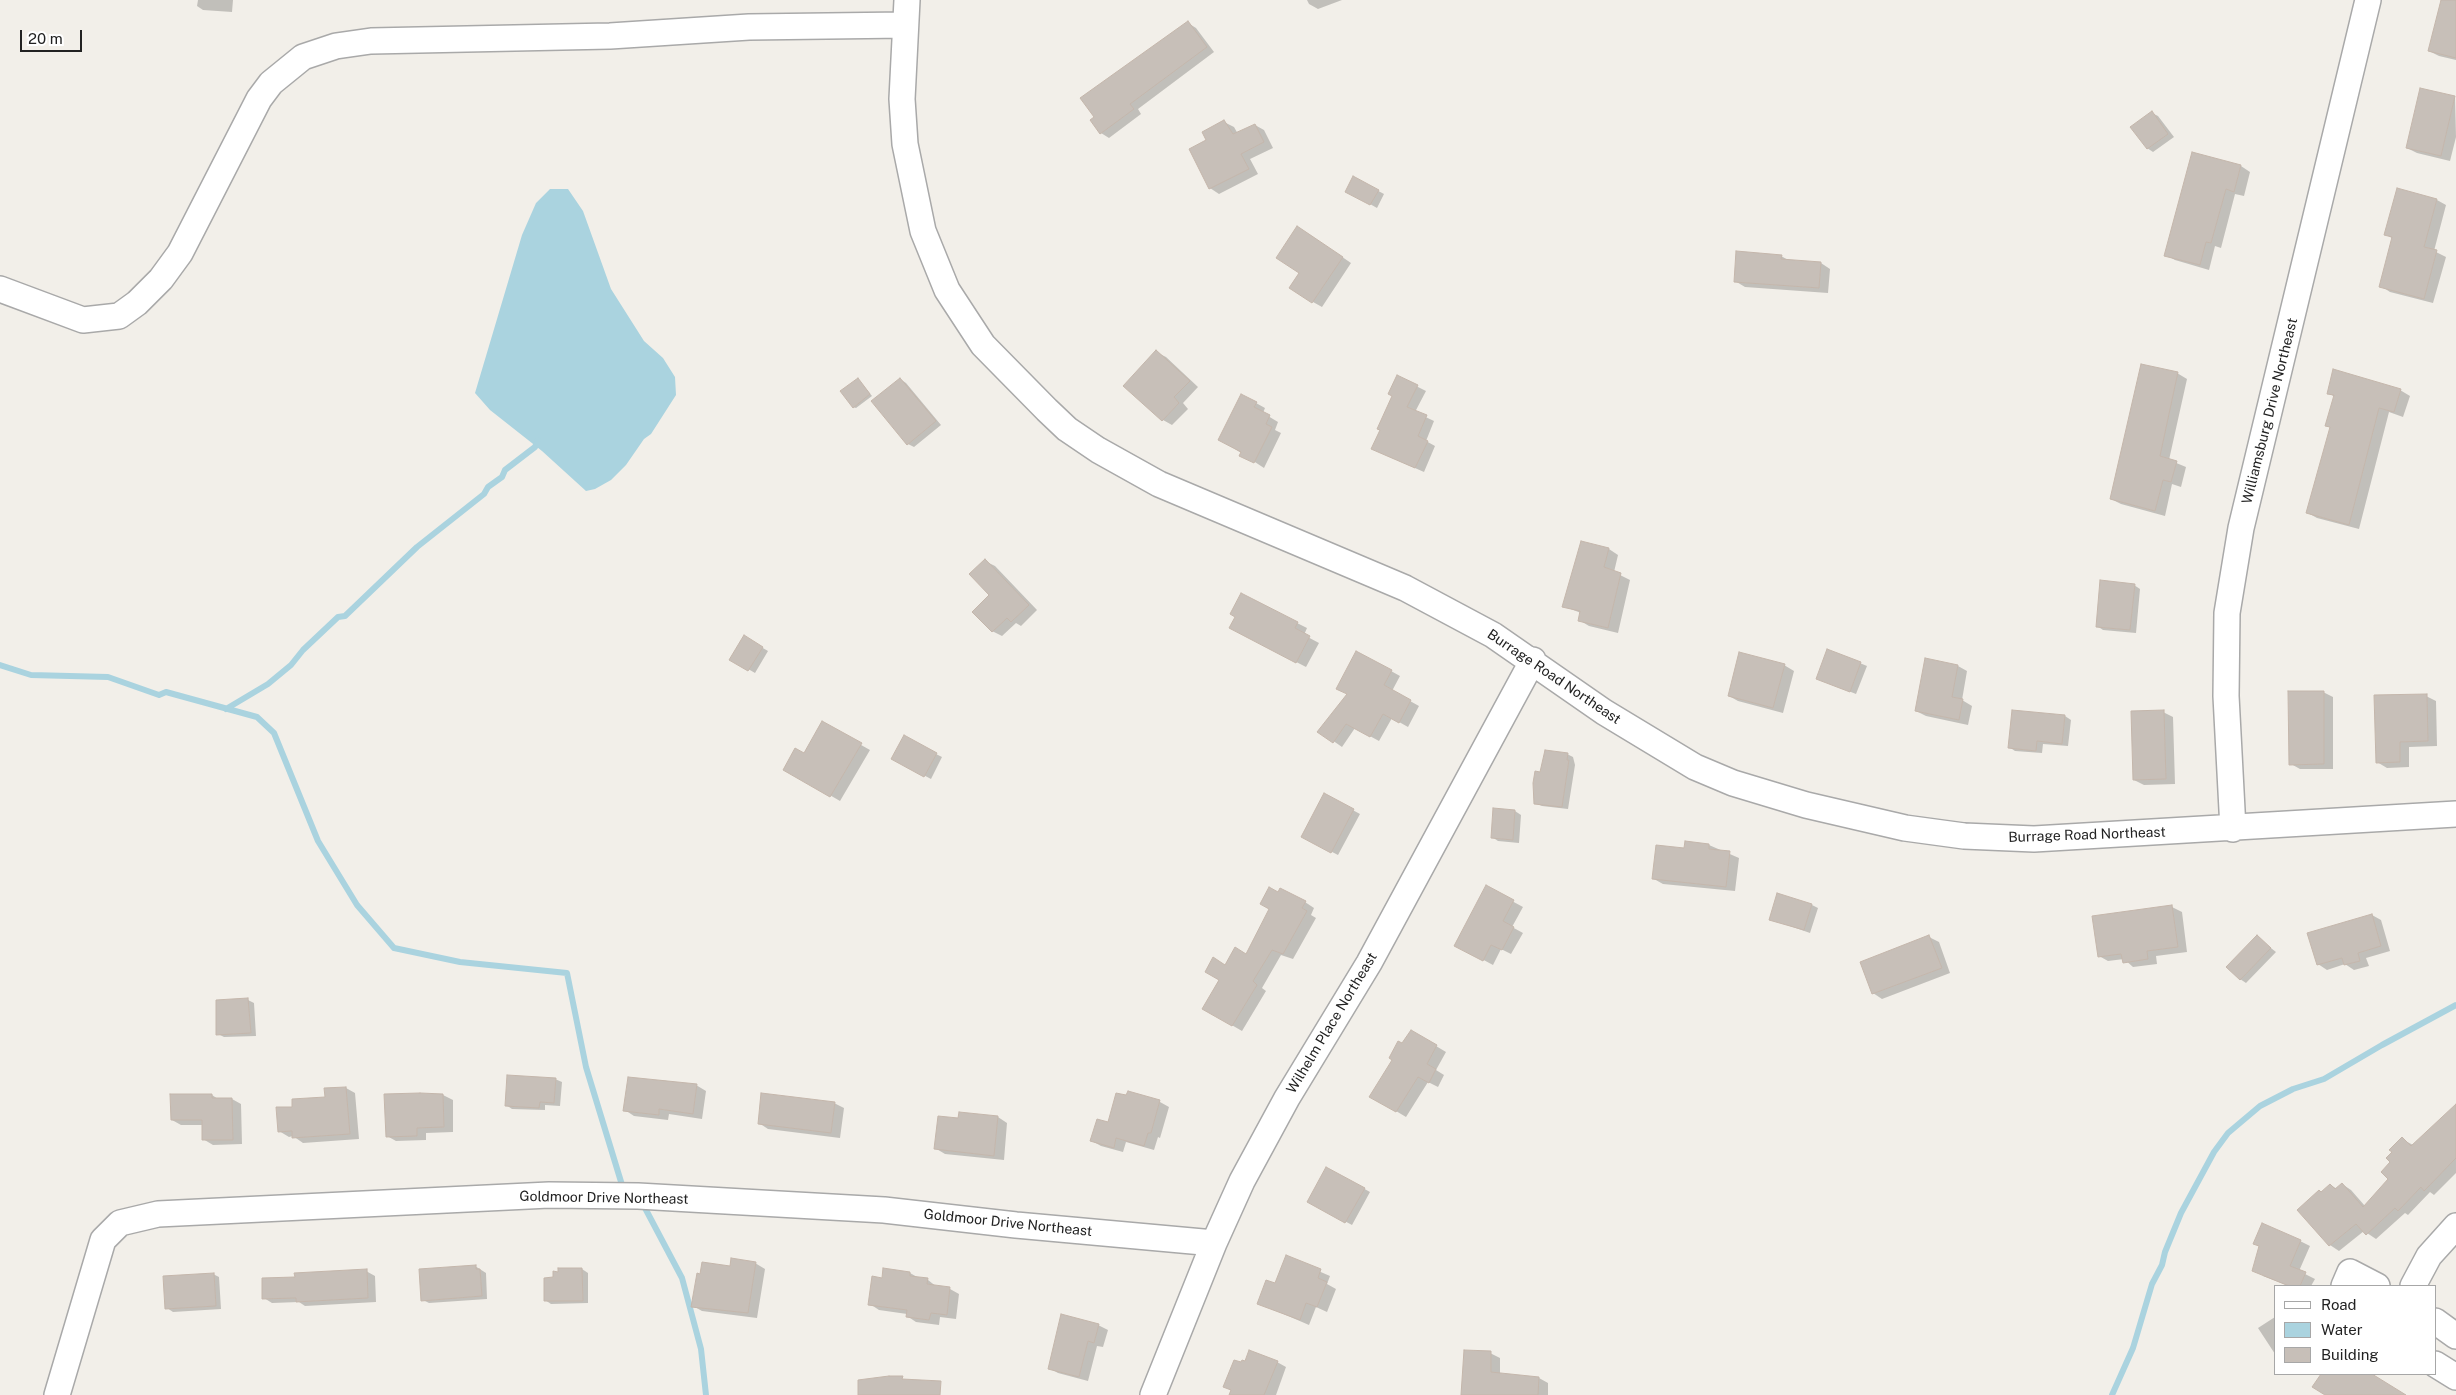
<!DOCTYPE html>
<html>
<head>
<meta charset="utf-8">
<style>
  body { margin:0 }
  #map { position:relative; width:2456px; height:1395px; overflow:hidden; background:#f2efe9; font-family:"Public Sans",sans-serif }
  canvas { display:block }
  .legend { position:absolute; left:2274px; top:1285px; width:162px; height:90px; box-sizing:border-box; background:#fff; border:1px solid #a7a7a7; margin:0; padding:6px 9px; list-style:none; font-size:15px; color:#222 }
  .legend li { display:flex; align-items:center; gap:10px; height:25px }
  .legend b { width:25px; border:1px solid #a7a7a7 }
  .scale { position:absolute; left:20px; top:30px; width:62px; height:22px; box-sizing:border-box; border:2px solid #222; border-top:0; padding-left:6px; font-size:15px; line-height:18px; white-space:nowrap; color:#222; -webkit-text-stroke:4px #fff; paint-order:stroke }
</style>
</head>
<body>
<div id="map">
<canvas width="2456" height="1395"></canvas>
<ul class="legend">
<li><b style="height:6px;background:#fff"></b>Road</li>
<li><b style="height:14px;background:#aad3df"></b>Water</li>
<li><b style="height:14px;background:#c7bfb8"></b>Building</li>
</ul>
<div class="scale">20 m</div>
</div>
<script>
const c = document.querySelector('canvas').getContext('2d');
c.lineJoin = 'round';
function fillPath(path, color) { c.fillStyle = color; c.fill(path, 'evenodd'); }
const toPath = rows => new Path2D(rows.map(r => 'M' + r).join(''));
function trace(path, color, width, dash) { c.strokeStyle = color; c.lineWidth = width; c.lineCap = dash ? 'butt' : 'round'; c.setLineDash(dash || []); c.stroke(path); }
function label(font, color, halo, rows, align = 'center') {
  c.font = font + ' "Public Sans",sans-serif'; c.lineWidth = 4; c.setLineDash([]); c.textBaseline = 'middle'; c.strokeStyle = halo; c.fillStyle = color; for (const [text, x, y, turn = 0] of rows) {
    c.save(); c.translate(x, y); c.rotate((+turn || 0) * Math.PI / 180); c.textAlign = isNaN(turn) ? turn : align; if (halo) c.strokeText(text, 0, 0); c.fillText(text, 0, 0); c.restore();
  }
}
fillPath(toPath([
  [550,189,568,189,583,211,611,289,644,341,663,358,675,377,676,395,651,434,644,439,626,465,611,480,595,489,586,491,542,451,490,410,475,393,522,235,536,203]
]), '#aad3df');
fillPath(toPath([
  [198,0,233,0,232,12,203,10,197,6],
  [1307,0,1342,0,1318,9,1309,4],
  [2442,0,2456,0,2456,60,2439,56,2429,51],
  [1188,23,1196,28,1214,52,1138,109,1141,114,1109,138,1101,133],
  [2455,97,2456,137,2450,161,2417,153,2407,148],
  [2152,113,2158,116,2174,137,2153,152,2147,148],
  [1224,122,1234,127,1238,134,1255,125,1264,130,1273,148,1250,159,1258,174,1219,194,1210,188,1207,141],
  [2241,166,2250,172,2244,196,2235,194,2221,248,2215,246,2209,270,2175,260,2166,255],
  [1354,178,1384,194,1377,208,1347,191],
  [2437,200,2446,205,2434,251,2446,257,2433,303,2390,292,2381,286,2393,239,2386,234],
  [1307,233,1351,263,1322,307,1313,302,1301,273],
  [1781,256,1790,261,1821,263,1830,269,1828,293,1745,287,1735,281],
  [1156,352,1166,357,1198,387,1183,403,1188,409,1172,425,1163,420],
  [2177,373,2187,379,2169,460,2186,467,2181,487,2172,484,2165,516,2121,504,2111,499],
  [1398,377,1426,391,1415,412,1434,421,1426,441,1435,446,1424,472,1381,453],
  [858,379,872,396,856,408,853,407],
  [900,379,906,383,941,425,914,447,908,444],
  [2400,390,2410,396,2403,417,2389,412,2359,529,2317,518,2308,513,2331,428,2326,425,2335,397,2328,393],
  [1256,403,1265,408,1263,413,1278,422,1275,430,1281,433,1264,468,1229,445],
  [1609,549,1618,555,1614,572,1630,580,1618,633,1589,626,1579,620,1581,613,1563,606],
  [985,561,995,566,1037,610,1021,626,1016,623,1002,636,992,631,991,595],
  [2134,585,2140,589,2136,633,2103,630,2097,626],
  [1297,623,1307,628,1304,635,1319,643,1306,667,1240,633],
  [744,637,768,651,755,673,731,659],
  [1828,650,1867,666,1856,694,1823,681],
  [1926,660,1958,666,1967,671,1962,700,1972,706,1968,725,1926,716,1916,711],
  [1784,665,1794,671,1783,713,1738,701,1729,696],
  [1391,671,1400,676,1392,691,1419,706,1408,727,1392,718,1379,741,1355,728,1342,747,1319,731],
  [2323,692,2333,697,2333,769,2300,769,2291,764],
  [2426,696,2436,701,2437,746,2409,747,2409,767,2387,768,2377,762],
  [2163,712,2173,717,2175,784,2144,785,2134,780],
  [2065,716,2071,720,2068,746,2043,744,2042,753,2015,751,2009,747],
  [822,723,870,750,840,801,785,769,804,754],
  [936,754,942,757,931,779,899,762],
  [1567,754,1573,757,1575,765,1568,809,1542,806,1535,803,1541,773],
  [1325,795,1360,814,1338,855,1303,837],
  [1515,811,1521,815,1519,843,1498,841,1492,837],
  [1709,845,1739,858,1735,891,1663,884,1654,879],
  [1486,887,1523,907,1512,927,1523,933,1511,954,1501,949,1493,965,1465,950],
  [1305,902,1314,908,1311,915,1316,918,1293,959,1281,955,1262,988,1266,991,1242,1031,1204,1009,1226,966,1246,955],
  [1812,905,1818,908,1810,933,1770,919],
  [2172,907,2182,912,2187,952,2156,956,2157,964,2133,967,2124,959,2108,961,2099,956],
  [2372,915,2381,920,2390,951,2366,958,2369,966,2354,970,2345,964,2327,970,2318,964],
  [1929,937,1939,942,1950,973,1882,999,1873,993],
  [2257,937,2276,952,2246,983,2240,979],
  [248,1000,254,1003,256,1036,224,1037,218,1034],
  [1421,1037,1446,1052,1436,1070,1444,1075,1438,1087,1428,1082,1406,1117,1371,1096,1403,1045],
  [555,1079,562,1082,560,1106,545,1105,545,1110,512,1109,506,1105],
  [660,1080,696,1085,706,1091,702,1119,669,1114,668,1120,634,1116,625,1110],
  [346,1088,355,1093,359,1139,303,1143,293,1136,289,1137,279,1131,293,1108,326,1098],
  [1129,1093,1160,1102,1169,1107,1160,1138,1158,1137,1154,1150,1126,1142,1123,1152,1101,1146,1092,1141,1109,1123],
  [212,1095,218,1099,232,1099,241,1104,242,1144,213,1145,203,1139,203,1125,181,1125,172,1120],
  [386,1095,443,1095,453,1100,453,1132,426,1133,426,1140,396,1141,387,1136],
  [834,1103,844,1108,840,1138,768,1129,759,1123],
  [2456,1106,2456,1173,2434,1195,2430,1192,2408,1215,2405,1213,2376,1239,2364,1231,2339,1251,2330,1245,2321,1193,2331,1185,2337,1189,2342,1184,2351,1190,2365,1206,2390,1179,2394,1152,2402,1139,2413,1145],
  [998,1117,1007,1123,1004,1160,945,1154,935,1148,959,1120],
  [1327,1168,1370,1192,1352,1225,1309,1202],
  [2300,1241,2310,1246,2299,1271,2315,1279,2311,1286,2289,1286,2263,1276],
  [1286,1257,1330,1276,1327,1284,1336,1289,1327,1312,1316,1307,1309,1325,1258,1303,1275,1284],
  [755,1263,765,1269,757,1318,702,1311,693,1306,731,1267],
  [475,1266,486,1273,487,1299,429,1303,423,1300],
  [582,1269,588,1273,588,1303,551,1304,545,1300,554,1279],
  [366,1271,375,1276,376,1302,305,1306,299,1302,272,1303,264,1298,296,1279],
  [910,1273,919,1278,928,1280,937,1287,950,1289,959,1294,956,1319,940,1317,939,1325,916,1322,907,1316,907,1314,879,1310,870,1304,883,1279],
  [213,1274,219,1277,221,1309,173,1312,167,1308],
  [2275,1317,2275,1354,2258,1328],
  [1098,1325,1108,1330,1103,1347,1097,1346,1088,1381,1058,1373,1049,1368],
  [1490,1353,1500,1358,1500,1374,1539,1378,1548,1383,1548,1395,1462,1395],
  [1245,1362,1277,1362,1286,1367,1276,1395,1230,1395,1232,1391,1225,1386,1241,1364]
]), '#0003');
trace(toPath([
  [0,665,31,675,108,677,159,695,166,692,257,717,274,733,318,841,357,905,394,948,460,962,567,973,586,1067,622,1185],
  [226,709,268,684,291,665,303,650,338,617,345,616,417,547,484,494,488,487,502,477,505,470,535,447,538,440],
  [645,1208,682,1278,701,1349,706,1395],
  [2112,1395,2133,1348,2152,1284,2162,1265,2165,1252,2181,1213,2214,1152,2228,1133,2260,1106,2293,1089,2324,1079,2382,1045,2456,1005]
]), '#aad3df', 6);
const building = toPath([
  [2441,0,2456,0,2456,58,2428,51,2441,0],
  [1188,21,1207,47,1130,104,1134,109,1100,134,1090,120,1094,117,1080,98,1188,21],
  [2420,88,2455,96,2441,156,2406,148,2420,88],
  [2152,111,2168,134,2147,149,2130,127,2152,111],
  [1224,120,1233,134,1255,124,1264,142,1241,154,1249,169,1209,189,1189,149,1206,140,1202,132,1224,120],
  [2192,152,2241,165,2234,192,2226,189,2211,243,2206,242,2200,265,2164,256,2192,152],
  [1353,176,1379,190,1370,205,1345,192,1353,176],
  [2397,188,2437,199,2424,247,2437,250,2424,299,2379,287,2392,237,2384,235,2397,188],
  [1297,226,1343,257,1312,303,1289,288,1299,273,1276,258,1297,226],
  [1736,251,1782,255,1781,259,1821,262,1819,288,1734,282,1736,251],
  [1156,350,1190,381,1174,397,1179,403,1162,421,1123,386,1156,350],
  [2141,364,2178,372,2160,456,2177,461,2171,482,2163,480,2155,511,2110,499,2141,364],
  [2333,369,2401,389,2394,412,2379,408,2349,525,2306,513,2330,427,2325,426,2334,395,2327,394,2333,369],
  [1397,375,1418,385,1407,407,1427,415,1418,436,1428,441,1415,468,1371,449,1380,430,1377,429,1392,396,1388,394,1397,375],
  [858,378,870,394,853,408,840,391,858,378],
  [900,378,936,421,907,445,871,401,900,378],
  [1241,394,1257,402,1254,407,1270,415,1266,424,1272,427,1254,463,1239,456,1241,452,1218,440,1241,394],
  [1581,541,1609,548,1604,567,1621,573,1608,628,1578,621,1580,611,1562,607,1581,541],
  [985,559,1029,605,1011,622,1007,618,992,632,972,612,989,595,969,574,985,559],
  [2100,580,2135,584,2130,630,2096,627,2100,580],
  [1241,593,1298,622,1295,628,1310,636,1296,663,1229,628,1235,617,1230,614,1241,593],
  [744,635,763,647,748,671,729,660,744,635],
  [1827,649,1861,662,1850,692,1816,679,1827,649],
  [1356,651,1392,670,1384,685,1411,700,1399,723,1383,714,1370,737,1346,724,1333,743,1317,732,1347,694,1336,689,1356,651],
  [1739,652,1785,664,1773,708,1728,696,1739,652],
  [1925,658,1958,665,1952,697,1963,699,1959,720,1915,711,1925,658],
  [2288,691,2324,691,2324,764,2289,765,2288,691],
  [2427,694,2428,741,2400,742,2400,762,2376,763,2374,695,2427,694],
  [2012,710,2065,715,2062,744,2037,741,2036,751,2008,748,2012,710],
  [2164,710,2166,779,2133,780,2131,711,2164,710],
  [822,721,862,743,830,797,783,770,795,748,804,753,822,721],
  [904,735,937,753,924,777,891,759,904,735],
  [1545,750,1568,753,1567,760,1569,760,1562,807,1534,804,1533,783,1535,771,1540,772,1545,750],
  [1324,793,1354,809,1331,853,1301,837,1324,793],
  [1493,808,1515,810,1513,840,1491,838,1493,808],
  [1685,841,1709,844,1709,849,1730,851,1726,887,1652,879,1656,845,1684,848,1685,841],
  [1486,885,1514,900,1503,921,1514,927,1502,950,1491,945,1483,961,1454,946,1486,885],
  [1269,887,1278,892,1280,888,1306,901,1302,908,1307,911,1283,954,1272,950,1253,981,1257,985,1232,1026,1202,1009,1219,980,1205,972,1213,957,1225,965,1235,947,1246,954,1269,909,1260,904,1269,887],
  [1777,893,1812,904,1804,930,1769,920,1777,893],
  [2172,905,2178,947,2147,951,2148,959,2123,963,2121,954,2098,957,2092,916,2172,905],
  [2372,914,2381,946,2358,953,2360,961,2344,965,2342,958,2317,965,2307,933,2372,914],
  [1929,935,1942,968,1872,994,1860,962,1929,935],
  [2257,935,2271,948,2240,980,2226,967,2257,935],
  [248,998,251,1033,216,1035,216,1000,248,998],
  [1411,1030,1437,1045,1427,1064,1436,1069,1429,1083,1418,1077,1396,1112,1369,1097,1392,1060,1389,1058,1398,1041,1402,1043,1411,1030],
  [507,1075,556,1078,554,1103,540,1102,539,1108,505,1106,507,1075],
  [628,1077,697,1084,693,1114,659,1109,659,1115,623,1111,628,1077],
  [346,1087,350,1134,292,1138,292,1131,278,1132,276,1107,292,1107,292,1099,325,1097,324,1088,346,1087],
  [1128,1091,1160,1100,1151,1133,1148,1133,1144,1146,1116,1138,1114,1148,1090,1141,1097,1119,1108,1122,1116,1093,1126,1095,1128,1091],
  [420,1093,443,1094,444,1127,417,1128,417,1136,386,1137,384,1094,420,1093],
  [761,1093,835,1102,831,1133,758,1124,761,1093],
  [170,1094,212,1094,212,1098,232,1098,233,1140,202,1140,202,1120,171,1120,170,1094],
  [2456,1104,2456,1158,2424,1191,2421,1187,2398,1211,2395,1208,2366,1235,2356,1224,2329,1246,2297,1210,2319,1190,2321,1192,2330,1184,2335,1189,2342,1183,2363,1207,2388,1179,2381,1172,2390,1162,2386,1158,2392,1152,2389,1150,2402,1137,2411,1146,2456,1104],
  [959,1112,998,1116,994,1156,934,1149,938,1116,958,1118,959,1112],
  [1326,1167,1365,1188,1345,1223,1307,1202,1326,1167],
  [2262,1223,2301,1240,2290,1266,2306,1272,2300,1286,2289,1286,2252,1271,2259,1246,2253,1244,2262,1223],
  [1286,1255,1321,1269,1318,1278,1327,1282,1317,1307,1306,1303,1300,1320,1257,1304,1266,1280,1275,1283,1286,1255],
  [731,1258,756,1262,748,1313,691,1307,697,1273,700,1274,702,1262,730,1266,731,1258],
  [476,1265,476,1269,480,1269,482,1296,421,1301,419,1269,476,1265],
  [558,1268,582,1268,583,1301,544,1301,544,1278,553,1277,553,1271,558,1272,558,1268],
  [883,1268,910,1272,910,1276,928,1278,927,1284,950,1287,947,1315,931,1313,929,1320,906,1317,907,1310,868,1305,872,1276,882,1278,883,1268],
  [367,1269,368,1298,296,1302,296,1298,262,1299,262,1278,295,1277,294,1273,367,1269],
  [214,1273,216,1306,165,1309,163,1276,214,1273],
  [1061,1314,1099,1324,1094,1343,1088,1341,1079,1377,1048,1369,1061,1314],
  [1249,1350,1278,1361,1264,1395,1229,1395,1231,1390,1223,1387,1234,1360,1241,1362,1242,1360,1245,1361,1249,1350],
  [1464,1350,1491,1351,1491,1372,1539,1377,1538,1395,1461,1395,1464,1350],
  [2321,1374,2372,1374,2406,1395,2325,1395,2312,1387,2321,1374],
  [889,1376,903,1376,902,1379,941,1381,940,1395,858,1395,858,1380,889,1376]
]);
fillPath(building, '#c7bfb8');
trace(building, '#c4b6ab', 1);
const minor = toPath([
  [907,0,902,99,905,144,923,231,947,290,983,345,1047,410,1067,429,1098,450,1159,484,1405,588,1493,635,1604,712,1695,767,1733,783,1806,805,1905,828,1964,836,2034,839,2456,814],
  [0,289,83,320,119,316,137,303,161,279,180,253,259,99,271,83,303,57,336,46,371,41,610,36,749,27,905,25],
  [2233,829,2226,696,2227,613,2241,528,2368,0],
  [2344,1286,2350,1272,2377,1286],
  [2413,1286,2429,1256,2456,1226],
  [2435,1321,2456,1336],
  [2435,1364,2456,1377],
  [57,1395,103,1240,120,1223,158,1214,549,1195,638,1196,884,1210,1016,1225,1214,1243],
  [1153,1395,1214,1243,1242,1181,1287,1098,1369,963,1533,660]
]);
trace(minor, '#a9a9a9', 28);
trace(minor, '#fff', 25);
label('14px', '#222', '#fff', [
  ["Williamsburg Drive Northeast",2270,411,-76],
  ["Burrage Road Northeast",1554,677,34],
  ["Burrage Road Northeast",2087,835,-2],
  ["Wilhelm Place Northeast",1332,1023,-59],
  ["Goldmoor Drive Northeast",604,1198,1],
  ["Goldmoor Drive Northeast",1008,1223,6]
]);
</script>
</body>
</html>
